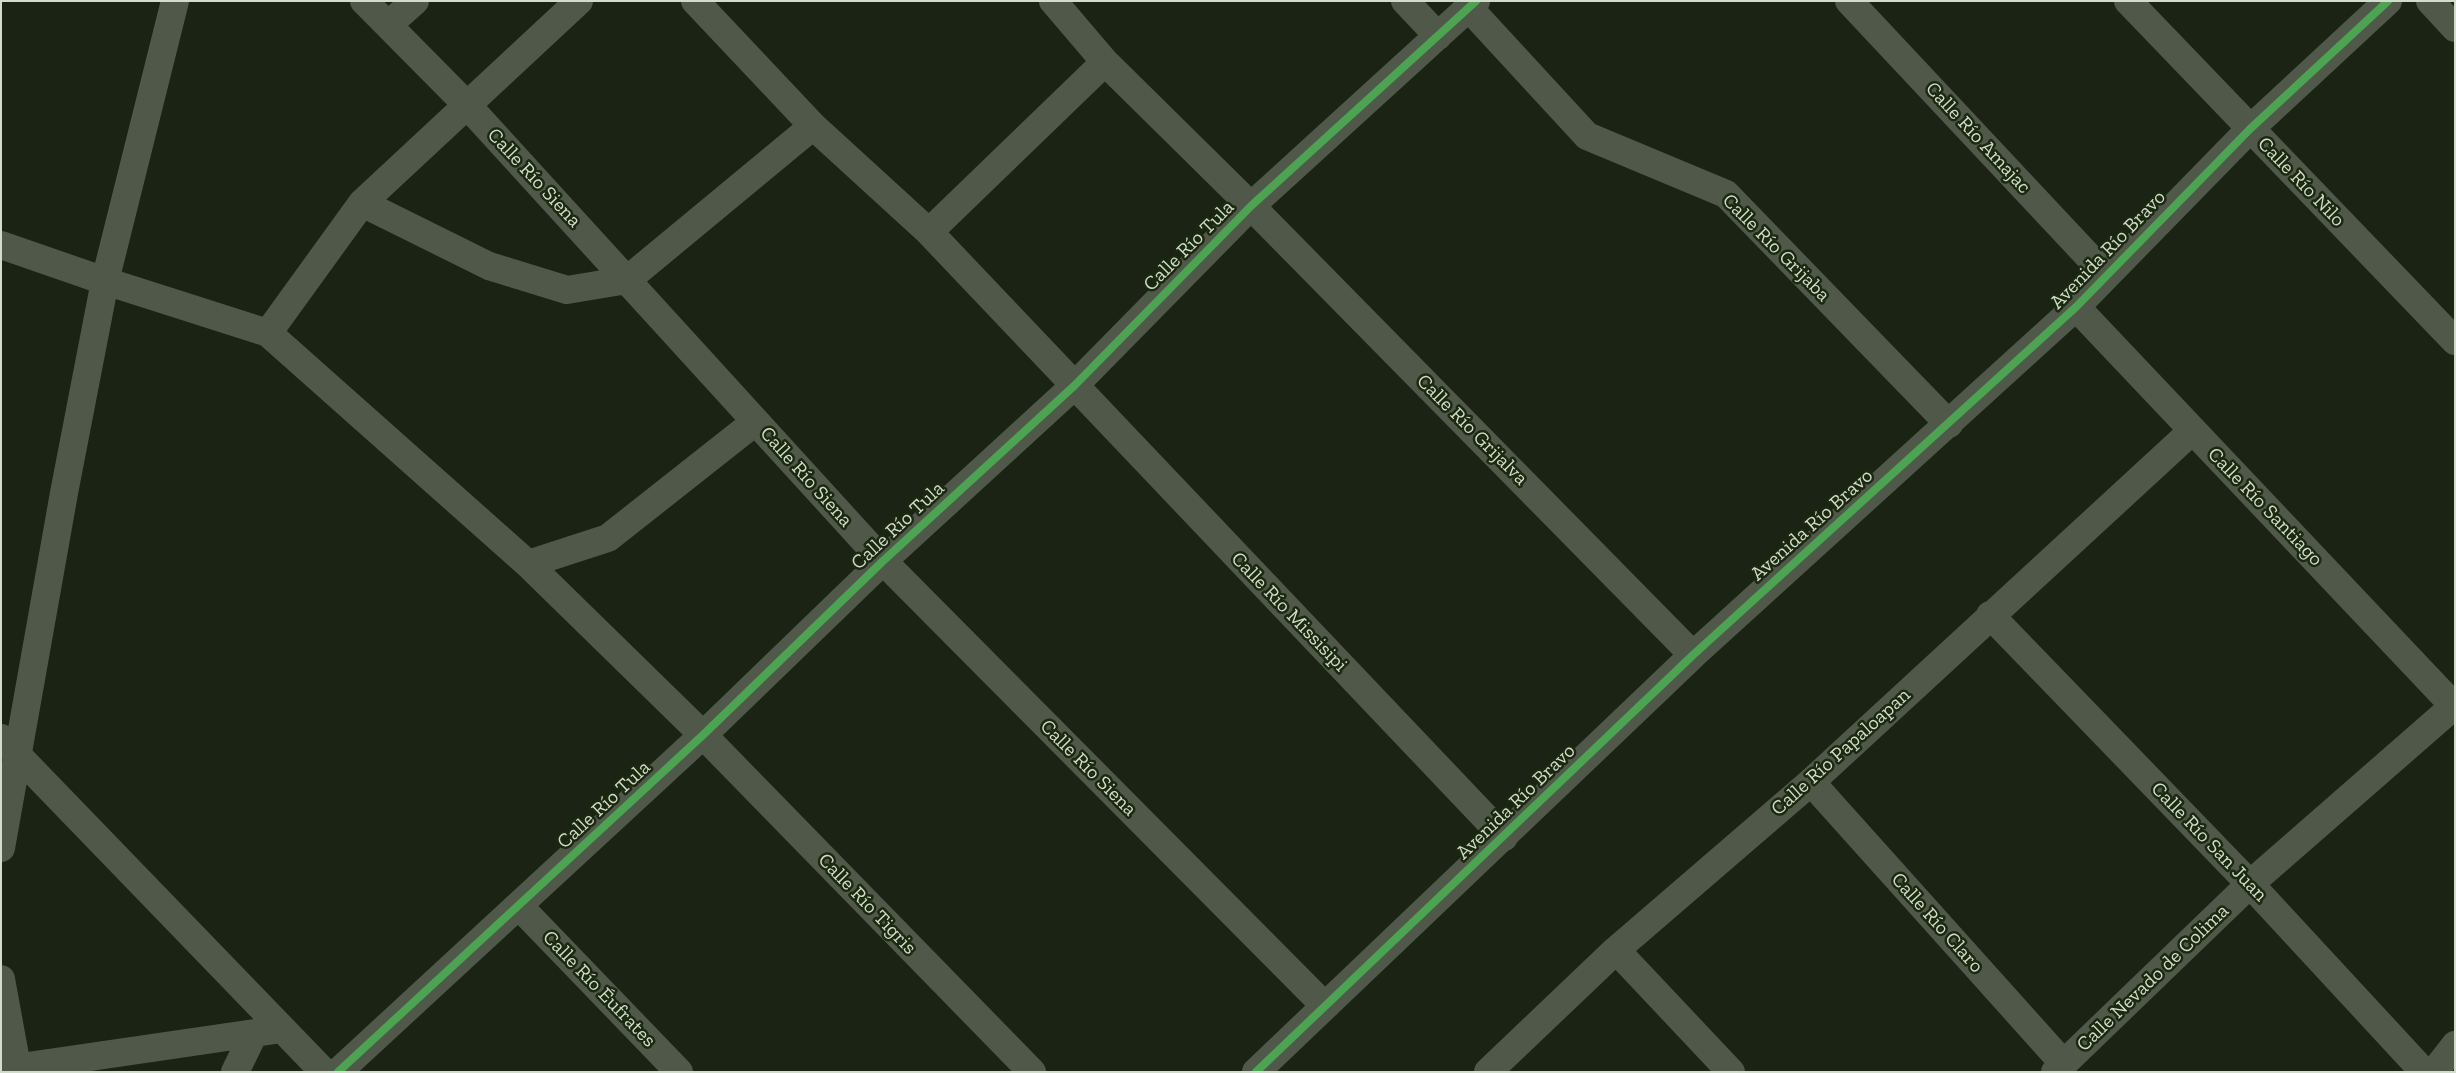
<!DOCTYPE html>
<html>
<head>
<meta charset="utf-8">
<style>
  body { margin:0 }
  #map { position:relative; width:2456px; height:1073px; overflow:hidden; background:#1b2315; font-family:"Zilla Slab",serif }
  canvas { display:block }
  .frame { position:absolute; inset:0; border:2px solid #d1dccb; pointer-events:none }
</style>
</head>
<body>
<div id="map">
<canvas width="2456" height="1073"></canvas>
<div class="frame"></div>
</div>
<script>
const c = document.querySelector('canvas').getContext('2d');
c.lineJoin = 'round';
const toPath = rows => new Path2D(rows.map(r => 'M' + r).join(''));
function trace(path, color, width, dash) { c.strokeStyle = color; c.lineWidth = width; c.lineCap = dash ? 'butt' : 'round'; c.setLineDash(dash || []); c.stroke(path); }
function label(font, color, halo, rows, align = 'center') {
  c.font = font + ' "Zilla Slab",serif'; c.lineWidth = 5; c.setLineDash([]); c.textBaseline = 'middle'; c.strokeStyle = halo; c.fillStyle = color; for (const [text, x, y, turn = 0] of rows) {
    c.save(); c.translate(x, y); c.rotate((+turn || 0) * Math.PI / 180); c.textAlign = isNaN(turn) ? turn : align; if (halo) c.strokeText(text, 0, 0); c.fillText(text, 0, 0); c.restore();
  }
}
trace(toPath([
  [364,1,467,105,883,561,1324,1005],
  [695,1,813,126,929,232,1504,837],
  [1053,1,1105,62,1251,206,1693,655],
  [1405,1,1438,36],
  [1849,1,2106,275],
  [2128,1,2455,341],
  [2430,1,2455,28],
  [1469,8,1587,136,1726,194,1949,424],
  [388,25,415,1],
  [362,203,489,266,567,290,627,280,813,126],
  [929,232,1105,62],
  [1,245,105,281,268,333,528,564,703,735,1032,1072],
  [2076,307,2454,706],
  [268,333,362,203,579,1],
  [528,564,608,538,755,422],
  [1990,615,2250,884,2424,1072],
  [1,738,324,1072],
  [1811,782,2064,1064],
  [1,848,64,493,105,281,175,1],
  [519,906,679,1072],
  [1616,950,1731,1072],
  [1,979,18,1072],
  [1,1070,282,1029],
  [235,1072,254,1033],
  [338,1072,703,735,883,561,1074,386,1251,206,1476,1],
  [1256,1072,1693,655,2076,307,2250,129,2388,1],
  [1488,1072,1616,950,1811,782,2192,431],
  [2055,1072,2250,884,2455,705],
  [2434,1072,2455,1045]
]), '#50584a', 28);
trace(toPath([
  [338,1072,703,735,883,561,1074,386,1251,206,1476,1],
  [1256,1072,1693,655,2076,307,2250,129,2388,1]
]), '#4ca352', 8);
label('20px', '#d1dccb', '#1a290f', [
  ["Calle Río Amajac",1978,138,47],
  ["Calle Río Siena",534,178,47],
  ["Calle Río Nilo",2301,182,46],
  ["Calle Río Tula",1189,246,-45],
  ["Calle Río Grijaba",1776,248,45],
  ["Avenida Río Bravo",2108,250,-46],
  ["Calle Río Grijalva",1472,430,45],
  ["Calle Río Siena",806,477,48],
  ["Calle Río Santiago",2265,507,46],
  ["Avenida Río Bravo",1812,525,-42],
  ["Calle Río Tula",898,526,-43],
  ["Calle Río Missisipi",1289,612,46],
  ["Calle Río Papaloapan",1841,752,-42],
  ["Calle Río Siena",1088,768,45],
  ["Avenida Río Bravo",1516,802,-44],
  ["Calle Río Tula",604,805,-43],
  ["Calle Río San Juan",2209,842,46],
  ["Calle Río Tigris",867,904,46],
  ["Calle Río Claro",1937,923,48],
  ["Calle Nevado de Colima",2153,978,-44],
  ["Calle Río Éufrates",599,989,46]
]);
</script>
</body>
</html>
